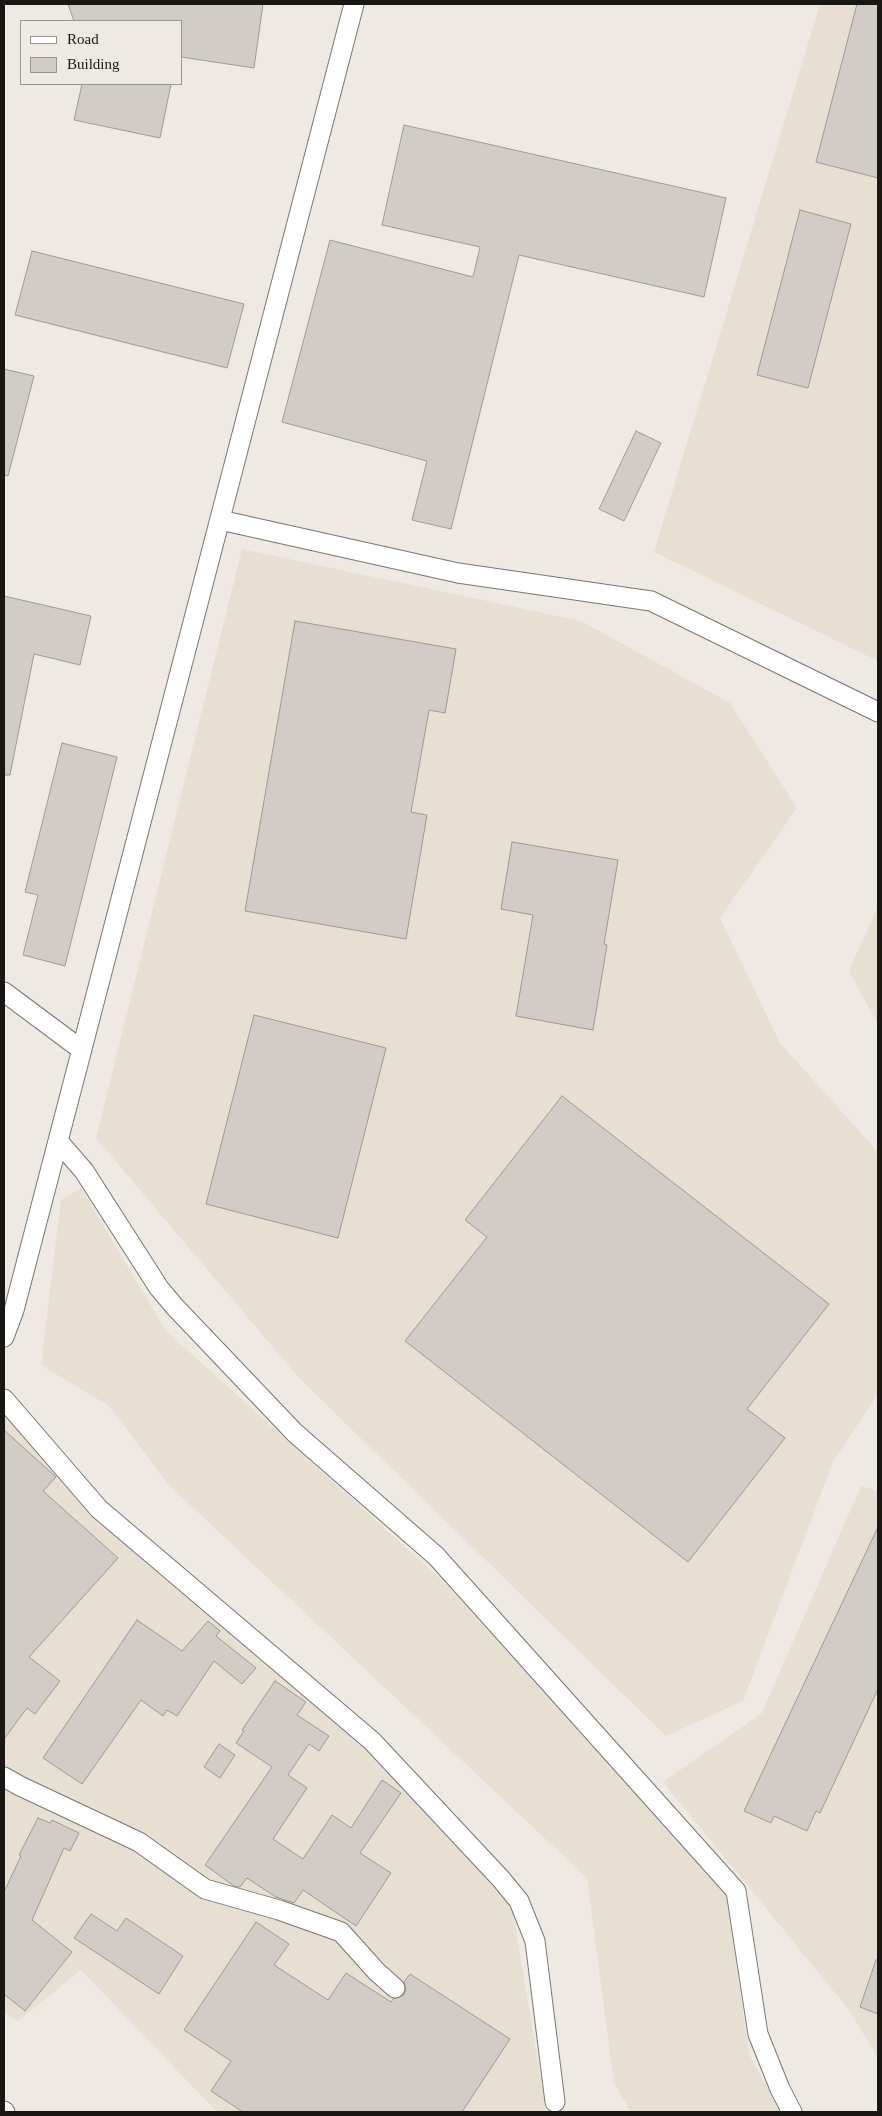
<!DOCTYPE html>
<html>
<head>
<meta charset="utf-8">
<style>
  body { margin:0 }
  #map { position:relative; width:882px; height:2116px; overflow:hidden; background:#eee9e2; font-family:"Times New Roman",serif }
  canvas { display:block }
  .frame { position:absolute; inset:0; border:5px solid #181714; pointer-events:none }
  .legend { position:absolute; left:20px; top:20px; width:162px; height:65px; box-sizing:border-box; background:#eee9e2; border:1px solid #989590; margin:0; padding:6px 9px; list-style:none; font-size:15px; color:#181714 }
  .legend li { display:flex; align-items:center; gap:10px; height:25px }
  .legend b { width:25px; border:1px solid #989590 }
</style>
</head>
<body>
<div id="map">
<canvas width="882" height="2116"></canvas>
<div class="frame"></div>
<ul class="legend">
<li><b style="height:6px;background:#fff"></b>Road</li>
<li><b style="height:14px;background:#d1ccc5"></b>Building</li>
</ul>
</div>
<script>
const c = document.querySelector('canvas').getContext('2d');
c.lineJoin = 'round';
function fillPath(path, color) { c.fillStyle = color; c.fill(path, 'evenodd'); }
const toPath = rows => new Path2D(rows.map(r => 'M' + r).join(''));
function trace(path, color, width, dash) { c.strokeStyle = color; c.lineWidth = width; c.lineCap = dash ? 'butt' : 'round'; c.setLineDash(dash || []); c.stroke(path); }
fillPath(toPath([
  [820,4,878,4,878,661,654,552],
  [242,549,581,621,730,703,797,808,720,918,780,1043,878,1152,878,1394,833,1462,743,1701,666,1736,299,1378,96,1138],
  [878,906,878,1025,849,971],
  [81,1188,166,1331,444,1582,726,1894,749,2054,780,2112,631,2112,614,2083,587,1878,169,1485,109,1406,41,1365,61,1200],
  [4,1412,148,1565,369,1750,512,1905,546,2112,217,2112,81,1970,18,2021,4,2013],
  [861,1486,878,1491,878,2058,849,2010,663,1782,762,1713]
]), '#e7dfd1');
const building = toPath([
  [68,4,263,4,254,68,181,57,181,21,74,21,68,4],
  [857,4,878,4,878,178,816,162,857,4],
  [82,84,171,84,160,138,74,120,82,84],
  [404,125,726,198,704,297,519,255,451,529,412,520,427,461,282,422,330,240,473,277,480,247,382,225,404,125],
  [800,210,851,224,808,388,757,375,800,210],
  [32,251,244,304,227,368,15,315,32,251],
  [4,369,34,376,8,476,4,475,4,369],
  [636,431,661,443,624,521,599,509,636,431],
  [4,596,91,616,80,665,34,654,10,775,4,775,4,596],
  [295,621,456,649,445,713,429,710,411,812,427,815,406,939,245,911,295,621],
  [62,743,117,757,65,966,23,955,38,895,25,892,62,743],
  [512,842,618,860,604,944,607,945,593,1030,516,1016,533,915,501,909,512,842],
  [254,1015,386,1048,338,1238,206,1204,254,1015],
  [562,1096,829,1304,747,1409,785,1438,688,1562,405,1341,487,1237,465,1220,562,1096],
  [4,1430,56,1477,43,1491,118,1558,29,1657,60,1681,35,1714,27,1708,4,1739,4,1430],
  [878,1527,878,1689,820,1813,816,1811,807,1831,774,1816,771,1823,744,1811,878,1527],
  [137,1620,182,1651,208,1621,220,1631,216,1636,256,1668,242,1684,214,1661,177,1716,167,1710,163,1716,141,1700,82,1784,43,1758,137,1620],
  [275,1681,306,1702,297,1715,329,1736,319,1751,309,1744,288,1775,307,1788,273,1839,303,1859,332,1815,351,1828,382,1780,401,1793,360,1853,391,1873,356,1926,303,1890,294,1903,276,1897,247,1878,240,1887,234,1886,205,1865,272,1767,236,1743,244,1731,242,1730,275,1681],
  [219,1744,235,1755,220,1778,204,1767,219,1744],
  [38,1818,50,1823,52,1820,79,1833,70,1851,64,1848,32,1920,72,1952,25,2011,4,1994,4,1892,21,1856,19,1855,38,1818],
  [91,1914,117,1931,126,1918,183,1956,159,1994,74,1938,91,1914],
  [256,1922,289,1944,274,1965,328,2000,346,1973,391,2002,393,1999,404,1995,406,1990,404,1982,410,1974,510,2039,462,2112,243,2112,211,2091,231,2061,184,2030,256,1922],
  [876,1960,878,1960,878,2014,860,2007,876,1960]
]);
fillPath(building, '#d1ccc5');
trace(building, '#9e9993', 1);
const minor = toPath([
  [220,520,458,573,651,601,878,712],
  [4,992,82,1050],
  [58,1141,84,1171,159,1288,175,1307,295,1433,436,1556,736,1891,758,2034,780,2089,792,2112],
  [4,1337,14,1310,354,4],
  [4,1399,99,1509,372,1741,501,1879,519,1901,535,1941,555,2102],
  [4,1777,20,1786,139,1842,205,1889,279,1910,341,1932,377,1972,395,1988],
  [4,2111,5,2112]
]);
trace(minor, '#7a7670', 21);
trace(minor, '#fff', 19);
</script>
</body>
</html>
